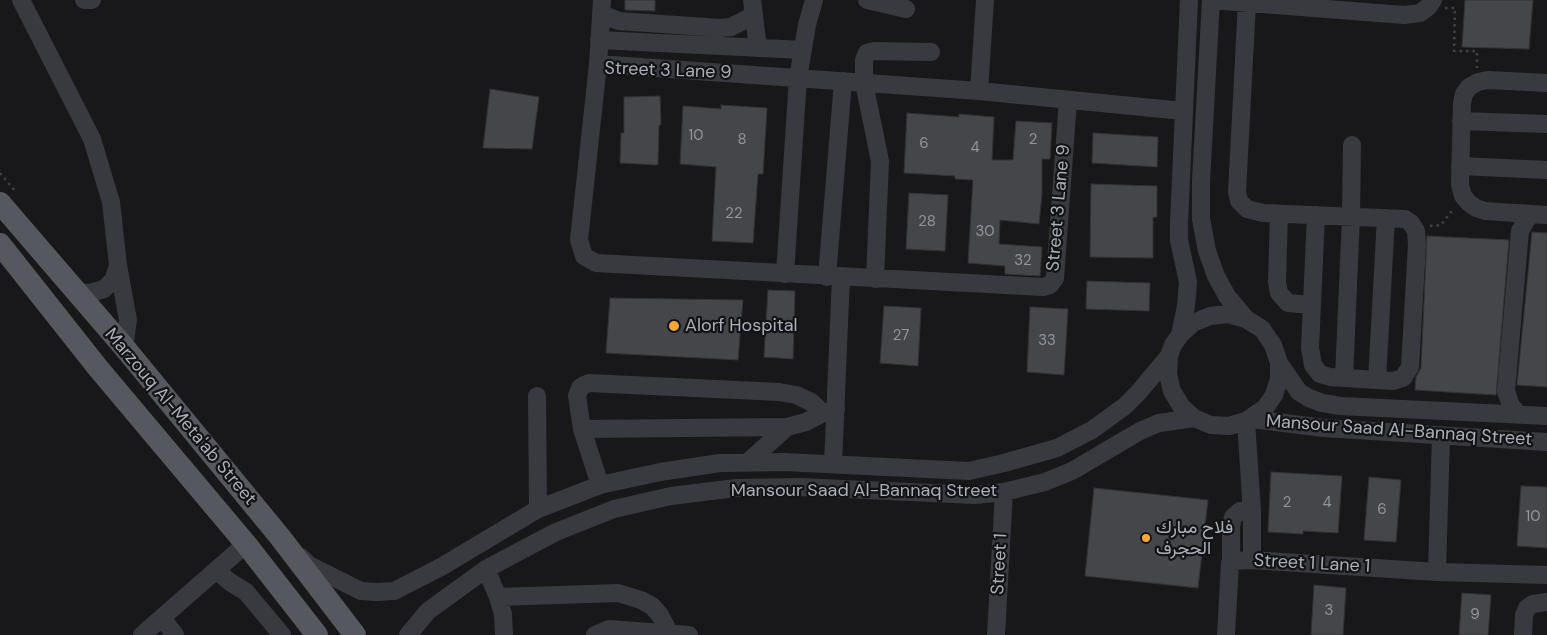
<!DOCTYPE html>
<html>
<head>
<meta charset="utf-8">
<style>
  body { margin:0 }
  canvas { display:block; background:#18181a }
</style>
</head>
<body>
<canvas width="1547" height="635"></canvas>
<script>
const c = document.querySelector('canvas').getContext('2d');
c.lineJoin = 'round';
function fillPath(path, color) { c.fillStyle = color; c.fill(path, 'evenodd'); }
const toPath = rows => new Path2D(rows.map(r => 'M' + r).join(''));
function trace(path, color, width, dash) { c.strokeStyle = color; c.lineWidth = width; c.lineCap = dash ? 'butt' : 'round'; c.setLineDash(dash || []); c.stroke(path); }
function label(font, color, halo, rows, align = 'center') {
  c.font = font + ' "DM Sans",Vazirmatn,sans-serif'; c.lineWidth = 4.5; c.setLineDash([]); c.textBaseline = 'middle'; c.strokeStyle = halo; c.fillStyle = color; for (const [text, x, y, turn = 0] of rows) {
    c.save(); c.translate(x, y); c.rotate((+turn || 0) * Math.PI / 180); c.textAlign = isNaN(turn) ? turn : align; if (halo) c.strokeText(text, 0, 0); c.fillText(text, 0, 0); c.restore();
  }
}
const building = toPath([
  [625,0,655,0,655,11,625,10,625,0],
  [1465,0,1533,0,1529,49,1462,47,1465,0],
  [490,89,539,97,532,149,483,148,490,89],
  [660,96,661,125,659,125,658,165,620,163,621,133,624,133,624,97,660,96],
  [721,105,767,108,763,174,758,174,753,243,712,241,716,167,680,164,683,106,721,109,721,105],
  [907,113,959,117,959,114,994,117,992,160,1013,160,1016,121,1052,123,1050,159,1042,159,1042,194,1039,224,1000,220,999,244,1042,247,1040,276,1005,274,1005,266,968,263,973,180,955,179,955,176,904,173,907,113],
  [1093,133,1158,137,1157,167,1092,163,1093,133],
  [1091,184,1157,186,1157,217,1153,217,1153,258,1090,257,1091,184],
  [909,193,948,195,945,251,906,249,909,193],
  [1532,232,1547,233,1547,387,1517,385,1532,232],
  [1427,236,1509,240,1496,395,1415,390,1416,377,1421,368,1427,236],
  [1087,281,1150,283,1149,311,1086,309,1087,281],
  [768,290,795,291,793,359,764,357,768,290],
  [610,298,743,300,738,360,606,353,610,298],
  [884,306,921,308,918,366,880,363,884,306],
  [1030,307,1068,309,1064,375,1027,372,1030,307],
  [1271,472,1342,476,1338,533,1303,531,1303,534,1268,532,1271,472],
  [1369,477,1401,480,1396,542,1364,540,1369,477],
  [1521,486,1547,487,1547,548,1517,546,1521,486],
  [1094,488,1208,500,1198,588,1085,576,1094,488],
  [1314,585,1346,588,1343,635,1311,635,1314,585],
  [1462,593,1491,595,1488,635,1459,635,1462,593]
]);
fillPath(building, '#44464a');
trace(building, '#323236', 1);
trace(toPath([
  [1445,8,1455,8,1454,51,1477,51,1477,68],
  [0,173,15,191],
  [1430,226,1441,225,1454,208]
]), '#3f4146', 2.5, [2.5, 4]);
trace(toPath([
  [21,0,92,139,111,202,118,265,128,320,124,347],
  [84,0,92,0],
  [602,0,598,64,579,240,584,256,596,263,1043,287,1050,285,1055,278,1068,100],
  [752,0,758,48],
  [867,0,906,9],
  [1211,0,1201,181,1201,219,1207,251,1216,276,1227,296,1246,319],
  [1211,0,1404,15,1420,13,1428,7,1433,0],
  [1247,3,1237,192,1239,201,1247,209,1263,213,1405,219,1411,223,1416,231,1417,245,1410,367,1403,378,1393,381,1330,377,1320,374,1313,365,1310,348,1316,215],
  [601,14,619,21,720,28,731,27,754,15],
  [599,40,803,50],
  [598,64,979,91,1183,111],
  [1547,83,1488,80,1478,82,1469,87,1464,94,1462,103,1460,185,1463,196,1469,203,1476,208,1485,211,1547,215],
  [979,91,985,0],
  [1461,121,1547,124],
  [1460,166,1547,170],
  [1279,214,1277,282,1279,293,1288,303,1312,305],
  [785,274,798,78,807,25,814,0],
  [827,277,843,81],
  [875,279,880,161,864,83,864,60,867,53,874,51,931,52],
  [76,292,90,293,104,289,114,279,118,265],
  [1180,335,1193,323,1210,316,1228,314,1246,319,1262,329,1273,345,1279,363,1279,379,1274,395,1265,408,1246,421,1229,426,1211,425,1194,418,1181,406,1172,391,1168,374,1169,356,1173,345,1180,335,1186,306,1188,282,1179,240,1179,223,1189,0],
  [1279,363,1299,392,1309,398,1322,403,1341,406,1547,416],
  [1344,378,1351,217,1352,145],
  [1377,380,1386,218],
  [537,396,538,509],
  [1520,415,1511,406,1506,391,1520,231,1530,214],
  [1252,419,1324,428,1547,442],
  [1246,421,1252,512,1252,560],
  [582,429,787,427,806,422,823,413,836,409],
  [747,463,787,427],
  [833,464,841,277],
  [600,485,582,429,577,396,580,388,584,385,589,383,779,392,796,395,811,402,823,413],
  [301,557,309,565,361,591,377,592,394,591,441,567,538,509,600,485,660,472,720,463,784,462,969,471,1004,463,1057,448,1092,430,1125,406,1138,393,1169,356],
  [1231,561,1231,526,1233,517,1240,511,1252,512],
  [486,569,498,597,503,614,504,635],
  [216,570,230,582,246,592,282,635],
  [1437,572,1441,435],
  [498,597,618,593,641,600,652,606,660,615,670,634],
  [162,618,175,635],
  [142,635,246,544],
  [408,635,428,611,486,569,556,532,614,509,671,496,736,488,800,487,975,495,1004,492,1045,482,1072,471,1140,431,1159,423,1194,418],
  [595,635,609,629,689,635],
  [996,635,1004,492],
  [1226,635,1230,563,1233,561,1252,560,1437,572,1547,575],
  [1523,635,1524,615,1527,608,1533,604,1547,602]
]), '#393a3f', 18);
trace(toPath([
  [0,203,124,347,280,537,355,635],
  [0,244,98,368,246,544,317,635]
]), '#55585e', 22);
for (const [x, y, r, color] of [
  [674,326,6,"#f5a935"],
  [1146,538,5,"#f5a935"]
]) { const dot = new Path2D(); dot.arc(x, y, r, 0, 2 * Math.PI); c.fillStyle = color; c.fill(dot); trace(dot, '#131315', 2); }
label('15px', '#90969e', null, [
  ["10",696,136],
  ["8",742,140],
  ["2",1033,140],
  ["6",924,144],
  ["4",975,148],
  ["22",734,214],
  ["28",927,222],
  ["30",985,232],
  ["32",1023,261],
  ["27",901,336],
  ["33",1047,341],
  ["2",1287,503],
  ["4",1327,503],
  ["6",1382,510],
  ["10",1533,517],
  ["3",1329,611],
  ["9",1475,615]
]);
label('18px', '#aab0ba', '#131315', [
  ["Street 3 Lane 9",668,71,2],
  ["Street 3 Lane 9",1059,208,-85],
  ["Marzouq Al-Meta'ab Street",180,417,50],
  ["Mansour Saad Al-Bannaq Street",1399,431,4],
  ["Mansour Saad Al-Bannaq Street",864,491],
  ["Street 1",1000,564,-87],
  ["Street 1 Lane 1",1312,564,3]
]);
label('18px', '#aab0ba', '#131315', [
  ["Alorf Hospital",685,326],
  ["فلاح مبارك",1156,528],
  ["الحجرف",1156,549]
], 'left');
</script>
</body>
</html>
